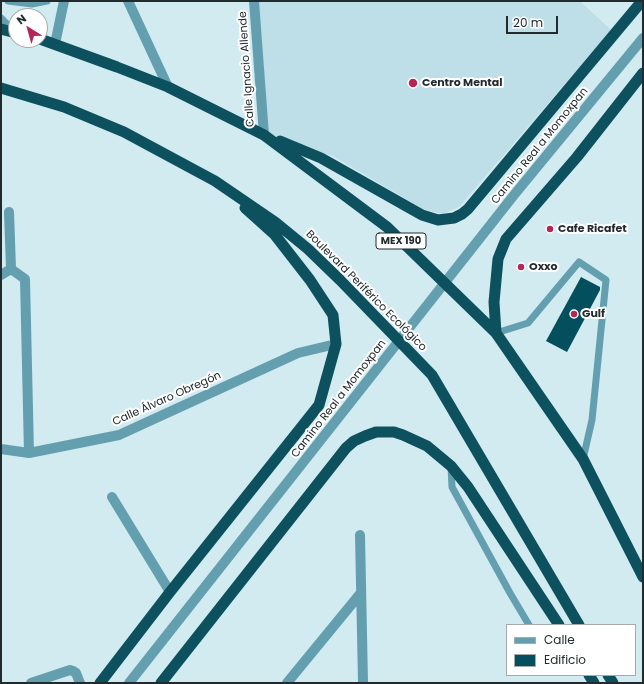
<!DOCTYPE html>
<html>
<head>
<meta charset="utf-8">
<style>
  body { margin:0 }
  #map { position:relative; width:644px; height:684px; overflow:hidden; background:#d2ebf1; font-family:Poppins,sans-serif }
  canvas { display:block }
  .frame { position:absolute; inset:0; border:2px solid #212a2d; pointer-events:none }
  .legend { position:absolute; left:506px; top:624px; width:130px; height:52px; box-sizing:border-box; background:#fff; border:1px solid #a6aaab; margin:0; padding:5px 7px; list-style:none; font-size:12px; color:#212a2d }
  .legend li { display:flex; align-items:center; gap:8px; height:20px }
  .legend b { width:20px; border:1px solid #a6aaab }
  .north { position:absolute; left:8px; top:8px; width:40px; height:40px; box-sizing:border-box; background:#fff; border:1px solid #a6aaab; border-radius:50%; rotate:323deg; font-size:11px; font-weight:700; line-height:16px; text-align:center; color:#212a2d }
  .north::after { content:''; display:block; margin:auto; width:14px; height:18px; background:#b52657; clip-path:polygon(50% 0,100% 100%,50% 72%,0 100%) }
  .scale { position:absolute; left:506px; top:16px; width:52px; height:18px; box-sizing:border-box; border:2px solid #212a2d; border-top:0; padding-left:5px; font-size:12px; line-height:14px; white-space:nowrap; color:#212a2d; -webkit-text-stroke:3px #fff; paint-order:stroke }
</style>
</head>
<body>
<div id="map">
<canvas width="644" height="684"></canvas>
<div class="frame"></div>
<ul class="legend">
<li><b style="height:5px;background:#649faf"></b>Calle</li>
<li><b style="height:11px;background:#044f5e"></b>Edificio</li>
</ul>
<div class="north">N</div>
<div class="scale">20 m</div>
</div>
<script>
const c = document.querySelector('canvas').getContext('2d');
c.lineJoin = 'round';
function fillPath(path, color) { c.fillStyle = color; c.fill(path, 'evenodd'); }
const toPath = rows => new Path2D(rows.map(r => 'M' + r).join(''));
function trace(path, color, width, dash) { c.strokeStyle = color; c.lineWidth = width; c.lineCap = dash ? 'butt' : 'round'; c.setLineDash(dash || []); c.stroke(path); }
function label(font, color, halo, rows, align = 'center') {
  c.font = font + ' Poppins,sans-serif'; c.lineWidth = 4; c.setLineDash([]); c.textBaseline = 'middle'; c.strokeStyle = halo; c.fillStyle = color; for (const [text, x, y, turn = 0] of rows) {
    c.save(); c.translate(x, y); c.rotate((+turn || 0) * Math.PI / 180); c.textAlign = isNaN(turn) ? turn : align; if (halo) c.strokeText(text, 0, 0); c.fillText(text, 0, 0); c.restore();
  }
}
fillPath(toPath([
  [256,1,580,1,611,30,459,207,442,214,423,209,333,156,264,135]
]), '#bedfe8');
fillPath(toPath([
  [581,277,600,287,600,290,567,352,546,341]
]), '#044f5e');
trace(toPath([
  [8,1,32,4,47,1],
  [1,18,15,32],
  [496,333,528,323,579,262,606,280,592,420,583,459],
  [451,466,452,487,510,593,529,625]
]), '#649faf', 7);
trace(toPath([
  [128,1,168,87],
  [254,1,264,135],
  [55,44,64,1],
  [9,212,11,269],
  [11,269,25,279,29,453],
  [1,275,11,269],
  [1,449,29,453,119,435,298,353,336,344],
  [112,497,170,592],
  [360,535,363,683],
  [31,683,70,670,73,671,76,673,80,683],
  [287,683,360,594]
]), '#649faf', 10);
trace(toPath([
  [129,683,514,195,643,38]
]), '#649faf', 10);
trace(toPath([
  [1,29,16,33],
  [40,39,117,67,168,87,264,135,387,227,496,333,583,459,643,577],
  [1,88,64,107,124,132,215,181,275,222,308,249,340,280,432,375,579,625],
  [280,141,321,158,422,215,438,220,454,218,462,214,468,209,642,1],
  [496,333,494,302,498,259,506,239,577,157,643,73],
  [589,675,594,683],
  [608,675,613,683],
  [100,683,170,592,319,405,336,344,333,315,310,280,275,235,245,208],
  [161,683,346,448,354,441,365,436,376,432,394,432,403,435,427,446,451,466,468,487,559,625]
]), '#0d505e', 11);
for (const [x, y, r, color] of [
  [413,83,5,"#b52657"],
  [550,229,4,"#b52657"],
  [521,267,4,"#b52657"],
  [574,314,4,"#b52657"]
]) { const dot = new Path2D(); dot.arc(x, y, r, 0, 2 * Math.PI); c.fillStyle = color; c.fill(dot); trace(dot, '#fff', 1.5); }
for (const [x, y, w] of [
  [401,241,50]
]) { const box = new Path2D(); box.roundRect(x - w / 2, y - 8, w, 16, 3); c.fillStyle = '#fff'; c.fill(box); trace(box, '#212a2d', 1); }
label('bold 10px', '#212a2d', null, [
  ["MEX 190",401,241]
]);
label('11px', '#212a2d', '#fff', [
  ["Calle Ignacio Allende",247,69,-94],
  ["Camino Real a Momoxpan",540,146,-51],
  ["Boulevard Periférico Ecológico",366,291,45],
  ["Calle Álvaro Obregón",167,399,-24],
  ["Camino Real a Momoxpan",339,399,-52]
]);
label('bold 11px', '#212a2d', '#fff', [
  ["Centro Mental",422,83],
  ["Cafe Ricafet",558,229],
  ["Oxxo",529,267],
  ["Gulf",582,314]
], 'left');
</script>
</body>
</html>
